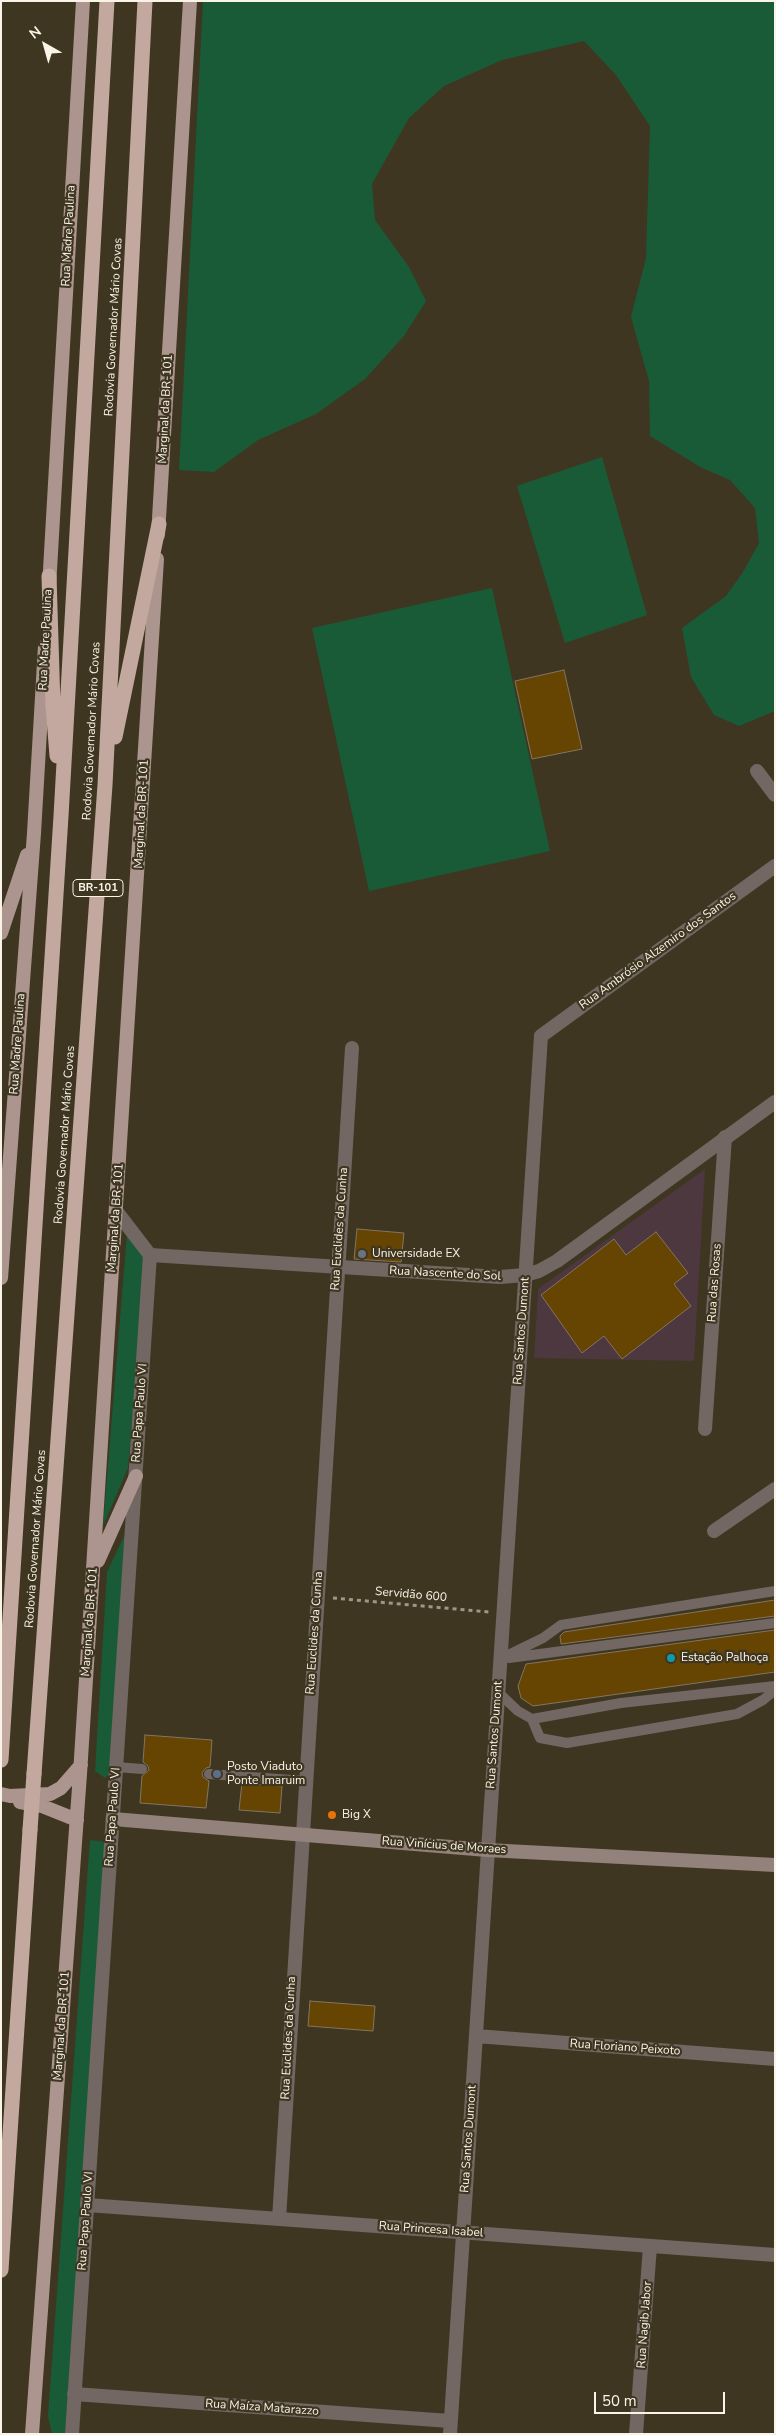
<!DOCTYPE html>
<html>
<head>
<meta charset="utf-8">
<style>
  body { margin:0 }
  #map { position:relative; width:776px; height:2435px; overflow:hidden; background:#3f3622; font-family:"Nunito Sans",sans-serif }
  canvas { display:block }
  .frame { position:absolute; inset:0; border:2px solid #faf4e8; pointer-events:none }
  .north { position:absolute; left:20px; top:20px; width:50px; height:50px; -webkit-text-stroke:4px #3f3622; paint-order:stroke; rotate:322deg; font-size:14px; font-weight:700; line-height:20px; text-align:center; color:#faf4e8 }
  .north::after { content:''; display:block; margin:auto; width:18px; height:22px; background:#faf4e8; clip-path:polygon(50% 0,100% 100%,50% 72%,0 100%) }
  .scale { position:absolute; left:594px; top:2392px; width:131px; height:22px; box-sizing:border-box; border:2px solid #faf4e8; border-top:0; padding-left:6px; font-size:15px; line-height:18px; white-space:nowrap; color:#faf4e8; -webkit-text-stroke:4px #3f3622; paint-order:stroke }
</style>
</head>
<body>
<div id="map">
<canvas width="776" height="2435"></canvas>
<div class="frame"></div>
<div class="north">N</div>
<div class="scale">50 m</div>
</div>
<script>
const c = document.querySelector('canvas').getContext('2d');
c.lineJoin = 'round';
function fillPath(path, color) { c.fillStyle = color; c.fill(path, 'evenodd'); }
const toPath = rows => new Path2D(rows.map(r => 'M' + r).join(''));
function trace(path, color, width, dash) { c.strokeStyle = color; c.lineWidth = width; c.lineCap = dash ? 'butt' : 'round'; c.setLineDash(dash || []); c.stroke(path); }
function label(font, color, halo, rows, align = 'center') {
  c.font = font + ' "Nunito Sans",sans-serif'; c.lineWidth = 4.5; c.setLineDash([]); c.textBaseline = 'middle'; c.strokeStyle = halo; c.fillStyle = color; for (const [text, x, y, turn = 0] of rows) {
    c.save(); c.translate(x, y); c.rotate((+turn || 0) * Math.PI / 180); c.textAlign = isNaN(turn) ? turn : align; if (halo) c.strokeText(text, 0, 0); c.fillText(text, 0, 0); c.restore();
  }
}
fillPath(toPath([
  [705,1169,694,1361,534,1358,538,1289]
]), '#4c383e');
fillPath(toPath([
  [203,1,775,1,775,711,739,726,714,715,691,677,682,628,726,596,743,572,759,543,755,508,730,480,702,468,650,436,649,381,631,317,646,258,650,126,616,75,584,41,502,60,444,86,409,118,372,184,375,220,409,267,426,301,404,336,365,379,316,414,258,440,214,472,179,470],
  [602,457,647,615,565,643,517,486],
  [492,588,550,851,369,891,312,628],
  [127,1234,146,1261,128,1468,103,1526],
  [128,1528,112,1772,105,1778,95,1771,107,1572],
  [90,1840,106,1842,65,2434,52,2434,48,2416]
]), '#195b36');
const building = toPath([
  [564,670,582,749,532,759,515,681,564,670],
  [357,1229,404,1233,401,1262,354,1259,357,1229],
  [656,1232,688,1273,674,1284,691,1306,622,1359,604,1336,582,1353,541,1295,614,1239,626,1255,656,1232],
  [775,1600,775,1616,561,1644,560,1636,564,1632,775,1600],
  [775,1630,775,1672,533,1706,521,1698,518,1686,526,1664,775,1630],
  [145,1735,212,1740,210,1767,206,1768,202,1773,203,1777,209,1781,206,1808,140,1803,142,1776,149,1770,148,1766,143,1762,145,1735],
  [242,1783,282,1786,280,1813,239,1810,242,1783],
  [310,2001,375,2006,373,2031,308,2026,310,2001]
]);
fillPath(building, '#664402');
trace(building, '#837561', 1);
trace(toPath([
  [333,1598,489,1612]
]), '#9e9686', 3, [4, 4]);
trace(toPath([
  [509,1658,775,1623],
  [500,1659,543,1638,561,1625,775,1591],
  [498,1692,518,1711,532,1719,621,1703,775,1686],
  [532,1719,540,1738,567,1743,737,1714,763,1700,775,1690],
  [116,1767,142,1769],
  [209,1774,306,1781]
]), '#726763', 10);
trace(toPath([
  [757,771,775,795],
  [705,1429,725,1137],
  [714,1531,775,1489],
  [476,2036,775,2059],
  [87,2205,775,2255],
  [279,2219,352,1048],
  [74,2394,450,2421],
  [450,2434,541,1036,775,866],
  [636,2434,650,2246]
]), '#726763', 14);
trace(toPath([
  [150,1255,500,1277,525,1275,539,1271,557,1261,775,1102],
  [72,2434,150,1255,117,1212]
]), '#726763', 14);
trace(toPath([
  [113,1819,487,1850,775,1865]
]), '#93817c', 14);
trace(toPath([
  [158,535,190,1],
  [49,587,83,1],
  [1,933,27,855],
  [1,1278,34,833,45,646],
  [98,1561,136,1476],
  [1,1794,10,1796,50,1794,61,1788,81,1765],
  [20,1802,42,1806,77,1820],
  [32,2434,80,1774,157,559]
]), '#ac958e', 14);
trace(toPath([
  [49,576,53,706,57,756],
  [115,737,159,524],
  [1,1760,61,816,107,1],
  [34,1774,105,785,145,1],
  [1,2270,30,1830]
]), '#c3a89f', 15);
trace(toPath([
  [30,1830,34,1774]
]), '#c3a89f', 15);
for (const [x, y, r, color] of [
  [362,1254,5,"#6b7280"],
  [671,1658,5,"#0f9aa8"],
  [217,1774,5,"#5c6f8a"],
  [332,1815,5,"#e8710a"]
]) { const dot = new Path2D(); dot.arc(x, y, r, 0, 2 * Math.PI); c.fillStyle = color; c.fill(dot); trace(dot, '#3f3622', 2); }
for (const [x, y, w] of [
  [98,888,50]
]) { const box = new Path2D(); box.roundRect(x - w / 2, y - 8.5, w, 17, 4); c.fillStyle = '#3f3622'; c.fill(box); trace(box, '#faf4e8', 1); }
label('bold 11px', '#faf4e8', null, [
  ["BR-101",98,888]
]);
label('12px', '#faf4e8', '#3f3622', [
  ["Rua Madre Paulina",69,236,-87],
  ["Rodovia Governador Mário Covas",114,327,-87],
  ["Marginal da BR-101",166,409,-87],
  ["Rua Madre Paulina",46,640,-87],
  ["Rodovia Governador Mário Covas",92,731,-87],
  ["Marginal da BR-101",142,814,-87],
  ["Rua Ambrósio Alzemiro dos Santos",658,951,-36],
  ["Rua Madre Paulina",18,1044,-86],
  ["Rodovia Governador Mário Covas",65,1135,-86],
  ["Marginal da BR-101",116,1218,-86],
  ["Rua Euclides da Cunha",340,1229,-86],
  ["Rua Nascente do Sol",445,1274,3],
  ["Rua das Rosas",715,1283,-86],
  ["Rua Santos Dumont",522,1331,-86],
  ["Rua Papa Paulo VI",140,1413,-86],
  ["Rodovia Governador Mário Covas",36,1539,-86],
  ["Servidão 600",411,1595,5],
  ["Marginal da BR-101",90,1622,-86],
  ["Rua Euclides da Cunha",315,1633,-86],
  ["Rua Santos Dumont",495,1735,-86],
  ["Rua Papa Paulo VI",113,1817,-86],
  ["Rua Vinícius de Moraes",444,1846,4],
  ["Marginal da BR-101",62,2026,-86],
  ["Rua Euclides da Cunha",289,2038,-87],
  ["Rua Floriano Peixoto",625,2048,4],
  ["Rua Santos Dumont",469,2139,-86],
  ["Rua Papa Paulo VI",86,2221,-86],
  ["Rua Princesa Isabel",431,2230,4],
  ["Rua Nagib Jabor",645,2325,-86],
  ["Rua Maíza Matarazzo",262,2408,4]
]);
label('12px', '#faf4e8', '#3f3622', [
  ["Universidade EX",372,1254],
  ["Estação Palhoça",681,1658],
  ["Posto Viaduto",227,1767],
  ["Ponte Imaruim",227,1781],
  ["Big X",342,1815]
], 'left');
</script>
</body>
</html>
